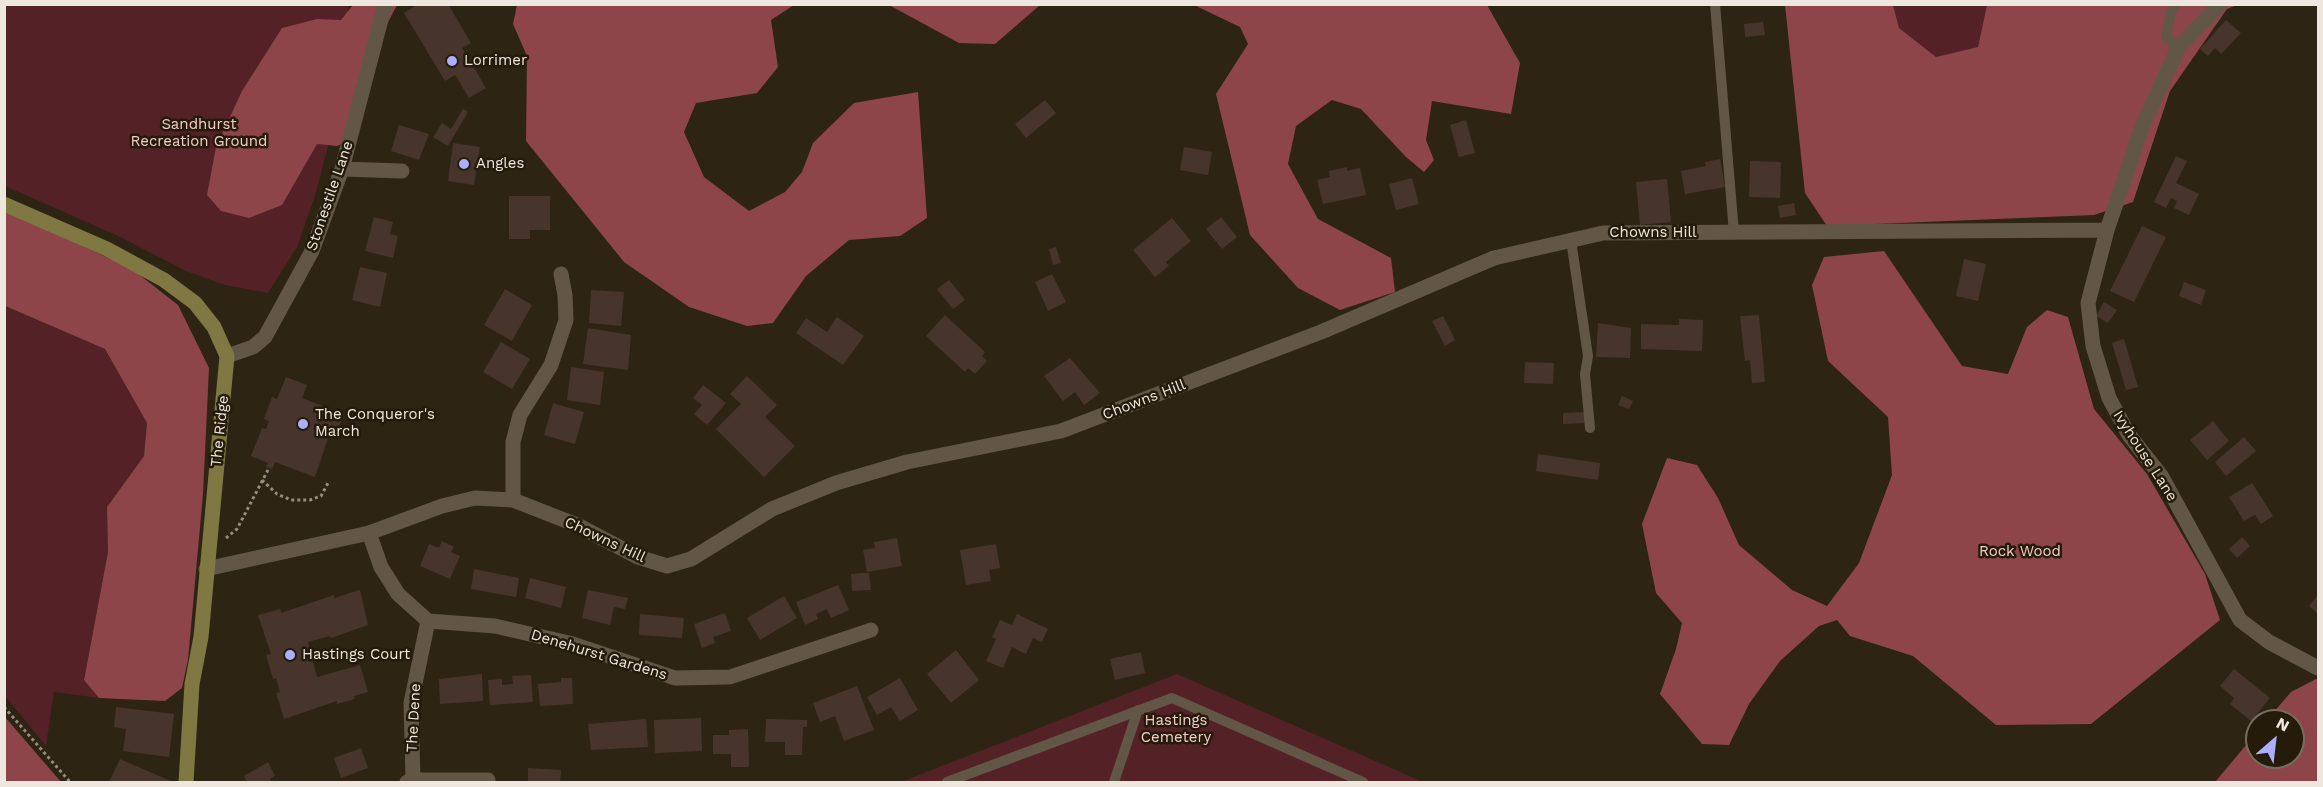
<!DOCTYPE html>
<html>
<head>
<meta charset="utf-8">
<style>
  body { margin:0 }
  #map { position:relative; width:2323px; height:787px; overflow:hidden; background:#2d2414; font-family:"Work Sans",sans-serif }
  canvas { display:block }
  .frame { position:absolute; inset:0; border:6px solid #ede7dd; pointer-events:none }
  .north { position:absolute; left:2245px; top:709px; width:60px; height:60px; box-sizing:border-box; background:#241b0b; border:2px solid #746d5f; border-radius:50%; rotate:28deg; font-size:16px; font-weight:700; line-height:24px; text-align:center; color:#ede7dd }
  .north::after { content:''; display:block; margin:auto; width:21px; height:27px; background:#acaffb; clip-path:polygon(50% 0,100% 100%,50% 72%,0 100%) }
</style>
</head>
<body>
<div id="map">
<canvas width="2323" height="787"></canvas>
<div class="frame"></div>
<div class="north">N</div>
</div>
<script>
const c = document.querySelector('canvas').getContext('2d');
c.lineJoin = 'round';
function fillPath(path, color) { c.fillStyle = color; c.fill(path, 'evenodd'); }
const toPath = rows => new Path2D(rows.map(r => 'M' + r).join(''));
function trace(path, color, width, dash) { c.strokeStyle = color; c.lineWidth = width; c.lineCap = dash ? 'butt' : 'round'; c.setLineDash(dash || []); c.stroke(path); }
function label(font, color, halo, rows, align = 'center') {
  c.font = font + ' "Work Sans",sans-serif'; c.lineWidth = 5; c.setLineDash([]); c.textBaseline = 'middle'; c.strokeStyle = halo; c.fillStyle = color; for (const [text, x, y, turn = 0] of rows) {
    c.save(); c.translate(x, y); c.rotate((+turn || 0) * Math.PI / 180); c.textAlign = isNaN(turn) ? turn : align; if (halo) c.strokeText(text, 0, 0); c.fillText(text, 0, 0); c.restore();
  }
}
fillPath(toPath([
  [4,5,349,5,328,147,315,196,297,247,268,293,225,285,186,271,116,235,5,186],
  [1893,5,1987,5,1978,47,1936,58,1899,28],
  [4,306,105,349,147,423,144,456,107,507,108,552,84,680,99,698,54,692,46,746,5,696],
  [1177,674,1423,782,901,782]
]), '#542126');
fillPath(toPath([
  [353,5,397,5,386,26,353,139,337,146,317,144,282,205,249,218,221,211,207,195,216,147,242,91,282,28,317,19,341,20],
  [517,5,794,5,771,20,778,67,757,93,696,103,684,132,704,177,749,211,785,192,802,172,813,143,854,103,918,92,927,218,900,236,849,240,806,276,773,323,747,326,689,307,624,262,526,141,527,56,513,24],
  [889,5,1040,5,995,44,959,43],
  [1194,5,1487,5,1520,63,1511,114,1432,101,1426,140,1434,160,1424,172,1406,157,1361,109,1332,100,1296,126,1288,164,1318,219,1391,258,1395,292,1340,310,1298,288,1250,235,1216,94,1248,44,1240,27],
  [1785,5,1893,5,1899,28,1936,57,1978,47,1987,5,2237,5,2227,9,2170,91,2133,202,2094,215,1827,226,1805,193],
  [4,210,132,269,178,305,209,368,203,494,188,660,182,688,165,701,99,698,84,680,108,552,107,507,144,456,147,423,105,349,5,306],
  [1884,251,1962,366,2008,374,2027,327,2047,310,2068,317,2094,409,2147,474,2205,574,2220,620,2091,724,1996,725,1913,656,1850,636,1837,620,1819,626,1780,661,1749,704,1729,745,1702,744,1660,694,1676,649,1682,623,1656,593,1642,524,1667,458,1697,465,1718,498,1739,545,1792,590,1827,606,1859,563,1892,475,1888,417,1828,361,1812,285,1824,257],
  [2318,678,2318,782,2215,782,2257,732,2257,757,2293,757,2293,721,2266,721,2291,692],
  [4,717,5,717,61,782,5,782]
]), '#8d454a');
fillPath(toPath([
  [418,4,448,4,471,43,462,48,486,88,469,98,455,75,445,81,404,13],
  [2226,20,2241,33,2221,54,2215,48,2208,56,2200,49],
  [1763,22,1765,35,1745,37,1744,24],
  [1045,100,1056,113,1026,138,1015,124],
  [463,109,468,112,448,146,433,137,442,123,451,129],
  [1466,120,1475,153,1459,157,1450,125],
  [399,125,429,134,419,160,391,151],
  [453,143,480,147,474,185,448,181],
  [1184,147,1212,152,1208,175,1180,170],
  [2176,156,2187,161,2176,183,2199,194,2189,215,2174,208,2177,201,2171,198,2166,208,2154,202],
  [1720,159,1725,187,1685,194,1681,171,1706,166,1705,162],
  [1750,161,1781,162,1780,198,1749,197],
  [1347,167,1347,171,1360,168,1366,195,1323,204,1317,180,1330,177,1329,171],
  [1412,178,1419,204,1396,210,1389,184],
  [1667,179,1671,222,1640,225,1636,182],
  [509,196,550,196,550,230,530,230,530,239,509,239],
  [1794,203,1796,215,1780,218,1778,206],
  [374,217,393,222,390,234,398,236,393,258,365,251],
  [1221,217,1237,237,1222,249,1206,229],
  [1172,218,1191,241,1166,262,1169,266,1155,277,1133,250],
  [2142,226,2166,237,2134,302,2110,291],
  [1056,247,1061,263,1053,265,1049,249],
  [1964,259,1986,264,1978,301,1956,296],
  [360,267,387,273,380,307,352,300],
  [1052,274,1066,302,1048,311,1035,282],
  [949,280,965,300,953,309,937,289],
  [2184,282,2206,290,2201,305,2179,296],
  [505,289,532,305,512,341,484,325],
  [591,290,624,292,621,326,589,323],
  [2104,302,2117,310,2108,323,2096,316],
  [945,315,985,352,982,356,987,361,975,374,968,368,965,372,926,336],
  [1759,315,1765,382,1752,383,1750,360,1745,361,1740,316],
  [1443,316,1455,340,1445,346,1432,321],
  [837,317,864,336,843,365,796,333,806,318,827,332],
  [1679,319,1703,320,1702,351,1641,349,1641,324,1679,325],
  [1598,323,1631,328,1630,358,1596,357],
  [588,328,631,335,628,370,583,364],
  [2124,339,2138,387,2126,390,2112,343],
  [501,342,530,359,512,389,483,372],
  [1070,358,1100,393,1084,405,1075,392,1063,401,1044,376],
  [1525,362,1554,363,1553,384,1524,383],
  [571,367,604,372,600,405,567,400],
  [747,376,777,405,765,417,795,446,764,477,716,429,741,404,730,394],
  [286,377,307,385,302,398,344,414,337,431,331,429,315,477,275,462,272,469,266,467,268,463,251,456,262,428,266,429,269,421,264,419,272,397,277,399],
  [703,385,726,403,707,425,694,414,702,405,693,398],
  [1622,396,1633,401,1629,409,1618,405],
  [553,403,584,412,575,444,544,435],
  [1585,412,1585,423,1563,424,1563,413],
  [2213,421,2229,441,2207,460,2190,440],
  [2244,437,2256,451,2226,476,2215,462],
  [1538,454,1600,463,1598,480,1536,471],
  [2252,483,2273,516,2261,524,2255,515,2244,521,2229,497],
  [2242,537,2250,546,2237,558,2229,549],
  [897,538,902,566,867,572,863,550,875,548,874,542],
  [442,541,454,547,451,552,460,556,450,579,420,566,429,544,439,548],
  [996,544,1000,568,989,570,991,581,966,585,960,550],
  [474,569,519,578,516,597,471,589],
  [861,573,869,573,871,590,852,591,851,574],
  [530,578,566,587,561,608,525,598],
  [838,585,849,610,831,618,827,609,816,614,818,619,805,625,796,602],
  [360,590,368,625,331,638,330,636,308,642,317,677,360,665,368,692,354,696,355,699,337,704,337,701,284,719,276,693,280,692,276,678,273,679,266,655,271,654,258,615,280,609,281,613,334,595,334,598],
  [588,590,628,598,625,609,614,607,610,625,582,618],
  [2318,595,2318,614,2309,606],
  [784,596,797,618,760,640,747,618],
  [725,613,731,631,713,637,715,643,702,648,694,624],
  [640,614,684,618,682,638,639,635],
  [1017,614,1048,629,1042,642,1033,638,1026,654,1012,647,1003,668,986,661,996,639,992,637,1000,620,1012,625],
  [956,650,979,680,951,703,927,674],
  [1141,652,1145,673,1115,680,1110,659],
  [2234,669,2270,698,2251,721,2230,704,2234,698,2220,686],
  [482,674,483,701,440,704,439,679],
  [531,675,533,702,490,705,488,680,502,679,502,685,513,684,512,676],
  [561,678,572,678,573,704,540,706,538,684,561,682],
  [900,678,918,710,900,721,891,707,877,715,867,697],
  [857,686,874,730,844,741,835,716,820,722,813,703],
  [116,707,174,714,169,757,123,751,126,729,114,727],
  [701,718,702,751,655,753,654,720],
  [646,719,648,747,591,750,588,724],
  [766,719,807,720,807,727,803,727,802,755,785,755,785,742,765,742],
  [748,729,749,767,731,767,731,754,713,754,713,735,729,735,729,730],
  [361,748,368,768,341,778,334,758],
  [120,759,173,782,109,782],
  [268,762,275,776,270,779,272,782,247,782,244,776],
  [528,768,561,770,560,782,528,782]
]), '#47352c');
trace(toPath([
  [262,480,277,494,291,500,310,500,321,496,328,483],
  [226,538,237,529,269,468],
  [4,707,70,782]
]), '#948d80', 3, [3, 3]);
trace(toPath([
  [1715,4,1734,233],
  [2177,4,2171,12,2166,37,2178,48],
  [1571,240,1588,356,1585,374,1590,428],
  [947,782,1172,698,1363,782],
  [1114,782,1138,710]
]), '#625746', 10);
trace(toPath([
  [342,169,402,171],
  [227,356,253,347,265,337,312,251,342,169,385,4],
  [513,500,513,442,520,415,551,365,566,320,565,295,561,274],
  [369,533,381,567,398,594,428,621,495,626,573,644,675,678,730,677,871,630],
  [413,780,411,703,428,621],
  [407,782,413,780,488,780]
]), '#625746', 15);
trace(toPath([
  [2220,4,2178,48,2142,127,2107,230,2088,303,2093,346,2109,398,2129,435,2162,477,2240,620,2269,642,2318,668],
  [206,569,369,533,442,506,475,498,513,500,577,525,638,557,667,566,691,559,772,509,836,483,907,462,1061,431,1321,332,1494,258,1603,233,2107,230]
]), '#625746', 15);
trace(toPath([
  [4,204,107,249,164,280,195,303,214,327,227,356,201,637,192,684,186,782]
]), '#7f7843', 15);
for (const [x, y, r, color] of [
  [452,61,6,"#acaffb"],
  [464,164,6,"#acaffb"],
  [303,424,6,"#acaffb"],
  [290,655,6,"#acaffb"]
]) { const dot = new Path2D(); dot.arc(x, y, r, 0, 2 * Math.PI); c.fillStyle = color; c.fill(dot); trace(dot, '#241b0b', 2); }
label('15px', '#ede7dd', '#241b0b', [
  ["Lorrimer",464,61],
  ["Angles",476,164],
  ["The Conqueror's",315,415],
  ["March",315,432],
  ["Hastings Court",302,655]
], 'left');
label('15px', '#f7cacc', '#241b0b', [
  ["Sandhurst",199,125],
  ["Recreation Ground",199,142],
  ["Rock Wood",2020,552],
  ["Hastings",1176,721],
  ["Cemetery",1176,738]
]);
label('15px', '#ede7dd', '#241b0b', [
  ["Stonestile Lane",330,196,-71],
  ["Chowns Hill",1653,233],
  ["Chowns Hill",1144,400,-21],
  ["The Ridge",220,431,-84],
  ["Ivyhouse Lane",2145,456,57],
  ["Chowns Hill",605,540,25],
  ["Denehurst Gardens",599,655,17],
  ["The Dene",414,718,-87]
]);
</script>
</body>
</html>
